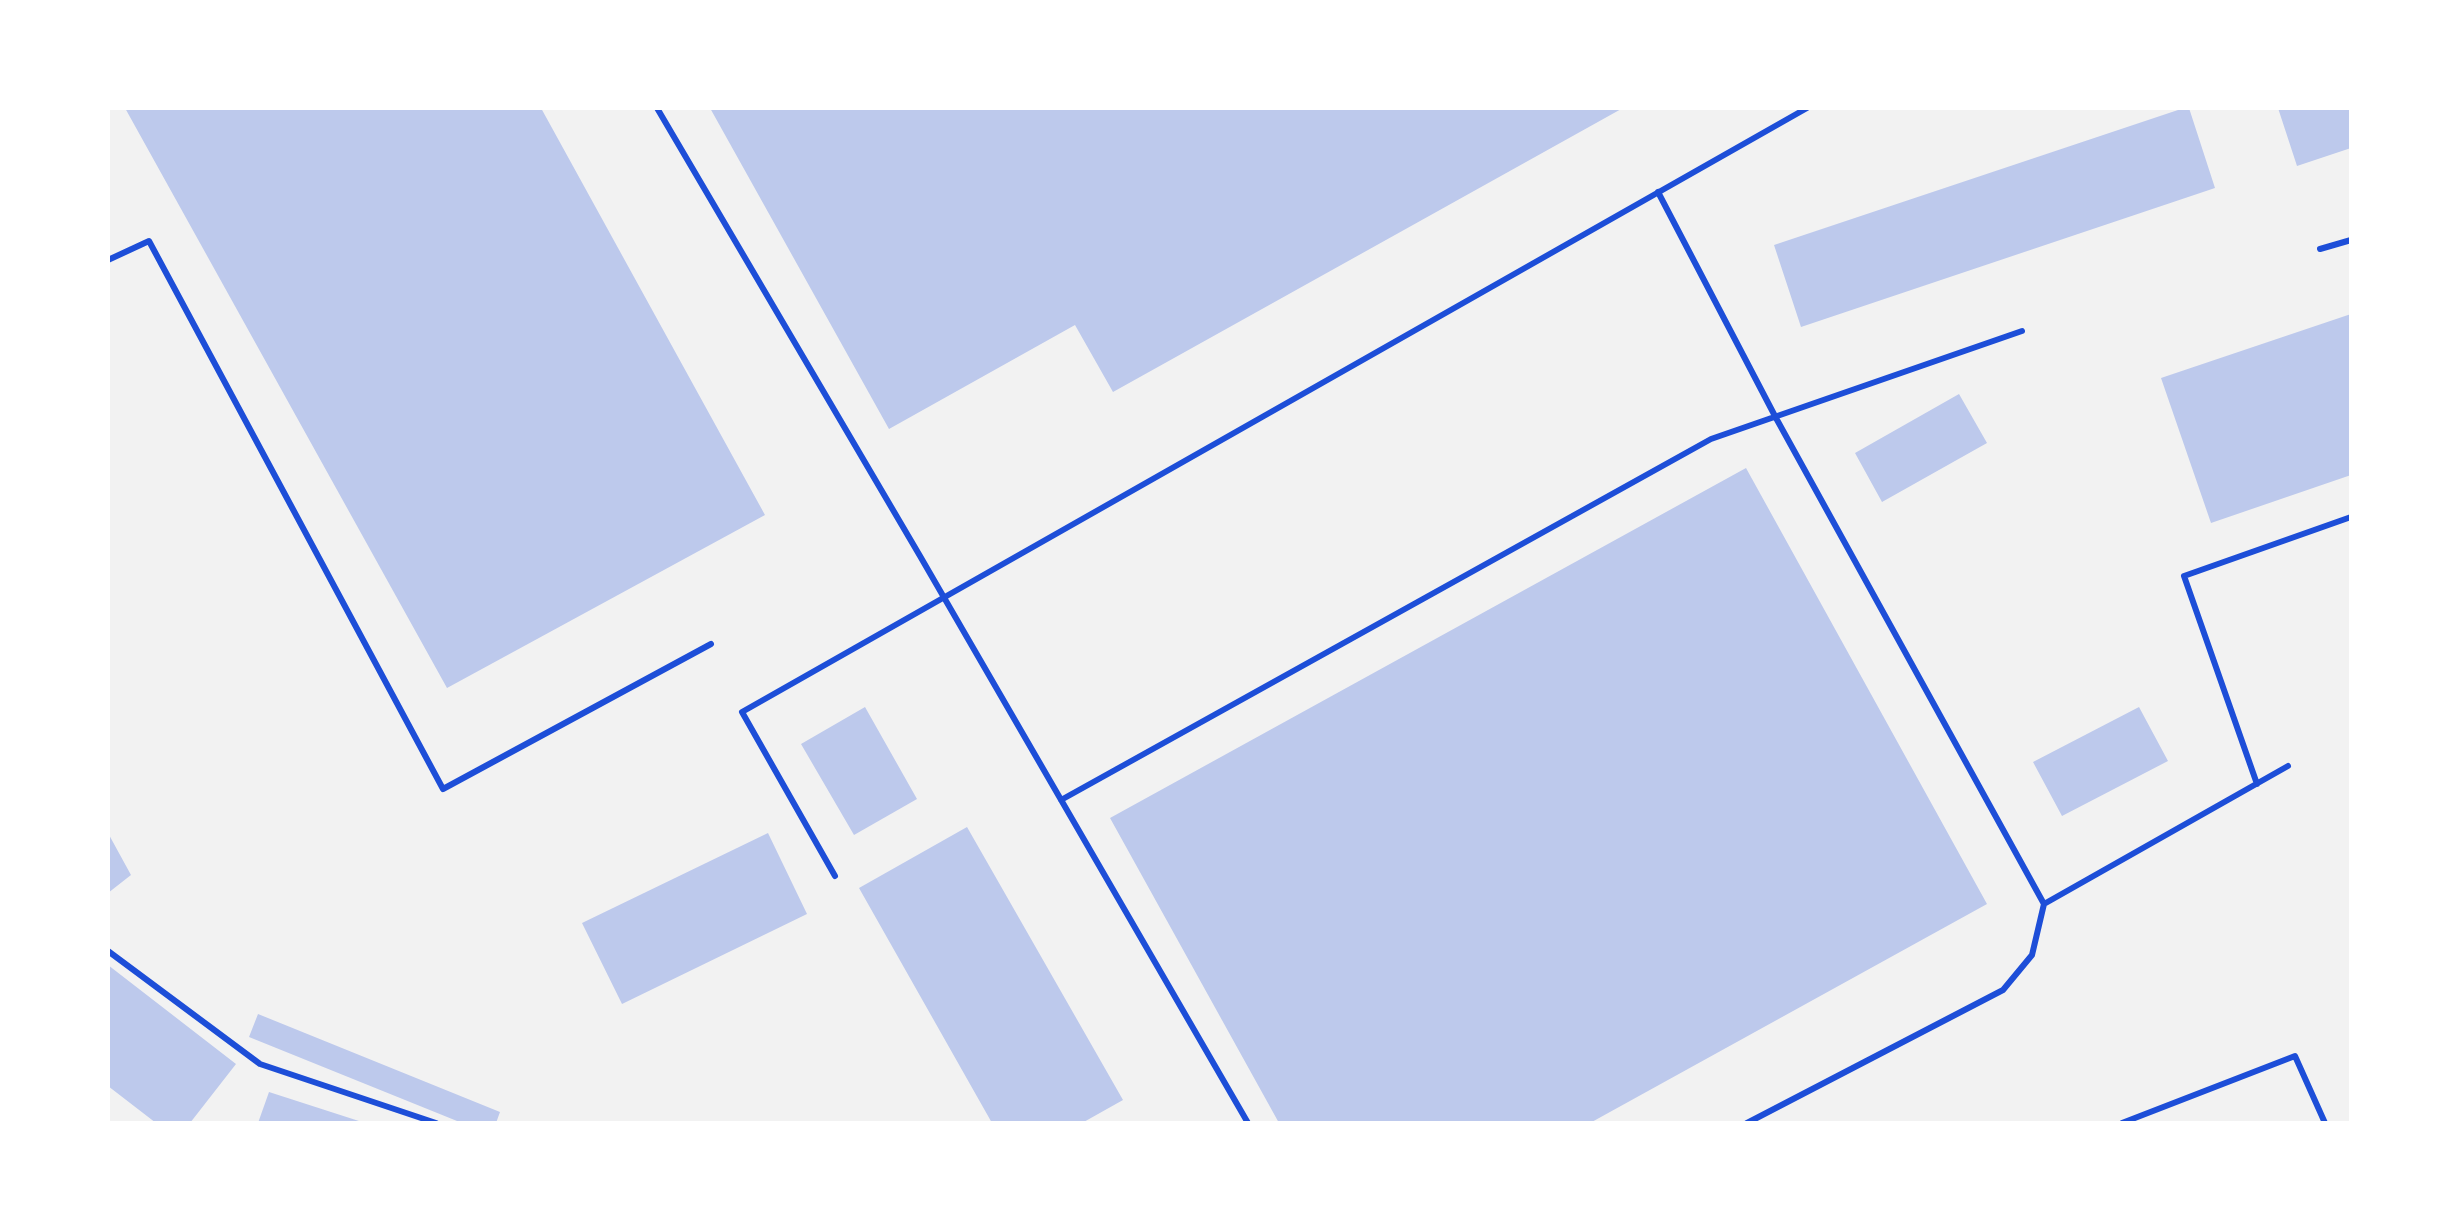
<!DOCTYPE html>
<html>
<head>
<meta charset="utf-8">
<style>
  body { margin:0 }
  #map { position:relative; width:2459px; height:1231px; overflow:hidden; background:#f2f2f2; font-family:"IBM Plex Sans",sans-serif }
  canvas { display:block }
  .frame { position:absolute; inset:0; border:110px solid #fff; pointer-events:none }
</style>
</head>
<body>
<div id="map">
<canvas width="2459" height="1231"></canvas>
<div class="frame"></div>
</div>
<script>
const c = document.querySelector('canvas').getContext('2d');
c.lineJoin = 'round';
function fillPath(path, color) { c.fillStyle = color; c.fill(path, 'evenodd'); }
const toPath = rows => new Path2D(rows.map(r => 'M' + r).join(''));
function trace(path, color, width, dash) { c.strokeStyle = color; c.lineWidth = width; c.lineCap = dash ? 'butt' : 'round'; c.setLineDash(dash || []); c.stroke(path); }
fillPath(toPath([
  [125,108,541,108,765,515,447,688],
  [710,108,1623,108,1113,392,1075,325,889,429],
  [2184,108,2189,108,2215,188,1801,327,1774,245],
  [2278,108,2351,108,2351,148,2297,166],
  [2351,314,2351,475,2211,523,2161,378],
  [1959,394,1987,443,1882,502,1855,453],
  [1746,468,1987,904,1590,1123,1279,1123,1110,818],
  [865,707,917,799,854,835,801,744],
  [2139,707,2168,761,2062,816,2033,762],
  [967,827,1123,1100,1082,1123,992,1123,859,888],
  [108,833,131,875,108,893],
  [768,833,807,914,622,1004,582,923],
  [108,965,236,1064,190,1123,156,1123,108,1086],
  [258,1014,500,1112,496,1123,462,1123,249,1037],
  [269,1092,362,1122,362,1123,258,1123]
]), '#bdc9ec');
trace(toPath([
  [657,108,920,556,1248,1123],
  [1658,192,1776,418,2044,904],
  [2320,249,2351,240],
  [108,260,149,241,443,789,711,644],
  [2257,784,2184,576,2351,517],
  [1061,800,1711,439,2022,331],
  [835,876,742,712,1807,108],
  [108,951,260,1064,436,1123],
  [1747,1123,2003,990,2032,955,2044,904,2288,766],
  [2122,1123,2295,1056,2325,1123]
]), '#1d4ed8', 6);
</script>
</body>
</html>
